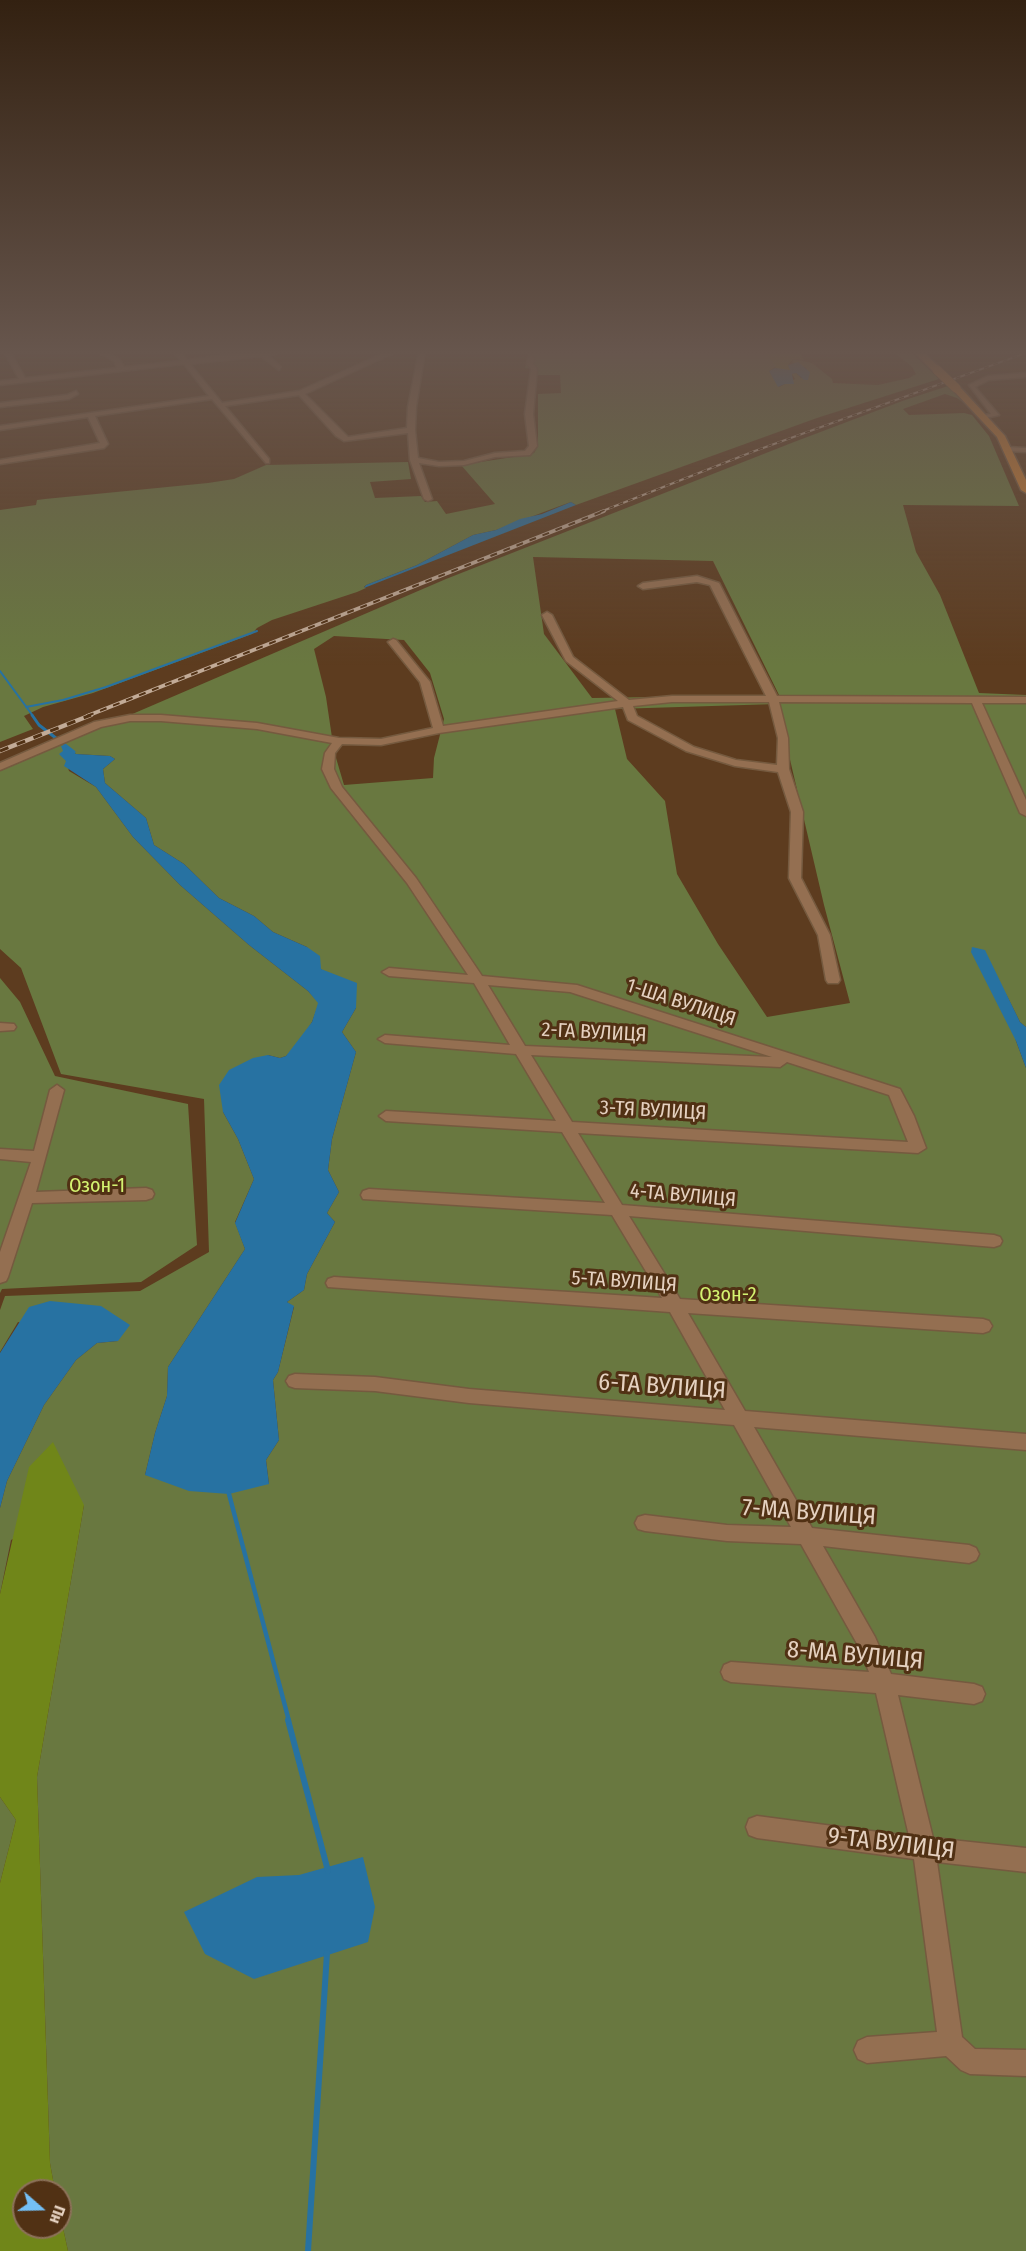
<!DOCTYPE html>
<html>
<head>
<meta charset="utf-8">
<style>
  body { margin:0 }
  #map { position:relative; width:1026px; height:2251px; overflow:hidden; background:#5d3c1f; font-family:"Fira Sans Condensed",sans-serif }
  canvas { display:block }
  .north { position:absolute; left:12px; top:2179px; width:60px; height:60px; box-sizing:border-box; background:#513114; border:2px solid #8c7159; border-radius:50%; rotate:110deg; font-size:16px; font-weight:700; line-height:24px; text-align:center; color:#e5d1c0 }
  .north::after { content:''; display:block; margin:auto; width:21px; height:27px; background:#74c0f6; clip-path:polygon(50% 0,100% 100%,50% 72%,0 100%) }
</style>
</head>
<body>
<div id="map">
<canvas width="1026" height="2251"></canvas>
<div class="north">Пн</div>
</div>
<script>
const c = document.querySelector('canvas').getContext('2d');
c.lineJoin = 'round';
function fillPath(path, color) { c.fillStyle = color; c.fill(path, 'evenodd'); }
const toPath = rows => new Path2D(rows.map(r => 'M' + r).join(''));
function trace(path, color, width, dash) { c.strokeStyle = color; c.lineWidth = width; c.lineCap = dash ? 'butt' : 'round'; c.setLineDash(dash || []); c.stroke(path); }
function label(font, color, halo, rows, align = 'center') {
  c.font = font + ' "Fira Sans Condensed",sans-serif'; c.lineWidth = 6; c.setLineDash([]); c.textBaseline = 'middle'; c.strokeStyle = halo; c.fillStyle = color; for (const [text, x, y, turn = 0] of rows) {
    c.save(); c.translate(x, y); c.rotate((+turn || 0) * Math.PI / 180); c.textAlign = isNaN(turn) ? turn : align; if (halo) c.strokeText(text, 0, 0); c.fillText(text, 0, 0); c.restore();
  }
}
fillPath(toPath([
  [529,351,763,351,777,366,769,371,779,387,795,379,792,374,796,373,801,378,809,375,806,368,792,363,793,359,812,363,832,379,833,383,878,385,909,378,916,374,912,367,892,351,910,351,939,379,817,418,576,505,571,502,557,507,496,530,473,535,417,565,366,585,364,587,366,588,357,592,272,620,257,628,252,634,93,693,43,707,24,716,33,729,0,742,0,510,36,505,37,500,45,499,208,483,234,479,266,465,408,462,411,479,370,482,375,498,421,496,425,502,437,501,446,514,495,504,461,465,526,455,534,453,538,446,538,394,561,393,560,375,530,375,531,369,525,368],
  [948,386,974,410,957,398,945,394,903,409,909,415,964,413,972,415,989,436,1019,506,903,505,916,552,940,595,979,693,1026,695,1026,1027,1020,1022,1006,994,1016,1041,1026,1068,1026,2251,68,2251,60,2214,60,2191,55,2191,50,2163,37,1777,84,1505,11,1540,0,1594,0,1508,7,1481,44,1405,76,1360,97,1343,118,1341,18,1322,0,1352,0,1310,5,1296,140,1291,209,1252,204,1099,61,1074,21,968,0,949,0,771,446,579,794,442,905,400],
  [533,557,713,561,779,695,592,698,544,634],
  [334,636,404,640,430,673,444,719,434,758,433,778,344,785,334,751,326,697,314,649],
  [777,704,824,905,850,1003,767,1017,718,944,677,874,665,801,627,759,615,709],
  [65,745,76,754,110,756,115,759,103,769,105,783,146,818,154,845,184,864,219,898,254,916,273,932,307,947,321,969,356,1008,342,1032,356,1052,332,1139,328,1170,339,1192,327,1213,335,1222,307,1274,304,1290,287,1302,294,1307,278,1372,273,1380,279,1440,266,1460,269,1484,145,1475,155,1433,167,1396,168,1367,245,1249,235,1222,254,1179,238,1139,223,1112,268,1055,280,1058,286,1056,296,1047,312,1022,319,1003,308,991,249,945,180,885,133,837,96,787,69,771,63,751],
  [0,978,20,1002,55,1076,188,1104,197,1245,141,1282,2,1289,0,1293],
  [0,1797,16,1820,0,1883]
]), '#697840');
fillPath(toPath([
  [763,351,799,351,804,360,793,359,788,365,791,370,781,370,775,368,776,366],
  [53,1442,84,1505,37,1777,50,2163,55,2191,24,2191,24,2227,60,2227,60,2214,68,2251,0,2251,0,1883,16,1820,0,1797,0,1594,29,1467]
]), '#708619');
fillPath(toPath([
  [798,362,810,372,808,380,804,380,796,373,792,374,794,384,785,384,778,387,769,371,775,368,790,370,788,365],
  [571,502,576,505,364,588,366,585,417,565,473,535,496,530,520,519,542,514],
  [65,745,76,754,110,756,115,759,103,769,105,783,146,818,154,845,184,864,219,898,254,916,273,932,307,947,320,956,321,969,357,983,356,1008,342,1032,356,1052,332,1139,328,1170,339,1192,327,1213,335,1222,307,1274,304,1290,287,1302,294,1306,278,1372,273,1380,279,1440,266,1460,269,1484,229,1494,189,1491,145,1475,155,1433,167,1396,168,1367,245,1249,235,1223,254,1179,238,1139,223,1112,219,1085,229,1070,253,1058,268,1055,280,1058,286,1056,312,1022,318,1003,308,991,249,945,180,885,133,837,96,787,64,766,66,761,59,754,63,751,61,746],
  [972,947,985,950,1020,1022,1026,1027,1026,1068,1016,1041,971,952],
  [50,1301,101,1306,130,1325,118,1341,97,1343,76,1360,44,1405,7,1481,0,1508,0,1353,29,1307],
  [363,1857,375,1907,368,1942,254,1979,205,1954,184,1912,257,1877,299,1875]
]), '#2772a2');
trace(toPath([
  [0,671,33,716],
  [26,707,63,700,106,687,257,631]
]), '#2772a2', 2);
trace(toPath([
  [32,715,39,725,74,752]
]), '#2772a2', 3);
trace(toPath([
  [229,1494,289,1721]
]), '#2772a2', 4.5);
trace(toPath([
  [288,1720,328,1871],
  [308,2251,327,1953]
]), '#2772a2', 6);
const minor = toPath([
  [4,351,10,351,25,378,117,368,114,361,96,351,104,351,119,359,124,367,181,361,173,351,180,351,187,360,257,351,289,351,268,355,281,367,279,370,261,356,190,364,222,403,299,391,389,351,398,351,305,394,348,437,407,428,408,407,419,351,425,351,416,407,415,430,418,458,439,462,464,461,495,453,525,451,529,446,525,414,531,369,527,364,528,358,531,356,534,358,533,364,537,369,533,414,537,446,530,455,495,457,464,465,439,466,419,463,432,499,428,501,424,499,410,460,408,433,344,441,336,436,299,395,225,406,269,459,269,463,266,463,212,399,95,416,108,444,104,448,0,464,0,460,100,443,88,417,0,430,0,426,209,396,184,364,0,385,0,381,19,379,4,351],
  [1026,373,1026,377,989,380,975,387,999,415,982,419,982,415,991,414,969,385,988,376,1026,373],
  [76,391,78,394,69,399,0,407,0,403,67,395,76,391],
  [1007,447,1026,448,1026,452,1004,451,1003,449,1007,447],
  [697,576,719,583,777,696,1026,697,1026,703,982,703,1026,800,1026,816,1020,813,972,703,779,702,788,738,789,769,803,812,801,878,830,935,840,980,838,983,828,983,826,980,818,935,789,878,791,812,778,772,735,766,686,751,628,720,623,707,439,733,381,745,342,744,335,753,334,769,342,787,416,878,482,976,577,985,900,1089,914,1116,926,1148,918,1153,578,1133,622,1205,994,1235,1000,1237,1002,1241,1000,1245,994,1247,629,1216,680,1299,983,1319,989,1321,992,1326,989,1331,983,1333,688,1313,745,1411,1026,1434,1026,1450,754,1427,812,1528,969,1545,976,1548,979,1554,976,1560,969,1563,823,1546,875,1637,891,1674,974,1684,982,1687,985,1694,982,1701,974,1704,898,1695,933,1838,1026,1848,1026,1872,937,1862,962,2037,975,2049,1026,2050,1026,2076,970,2074,961,2070,946,2056,867,2063,858,2059,854,2050,858,2041,867,2037,937,2032,914,1859,757,1838,749,1835,746,1827,749,1819,757,1816,909,1836,876,1693,731,1682,724,1679,721,1672,724,1665,731,1662,869,1672,860,1649,801,1544,727,1541,645,1531,638,1529,635,1523,638,1517,645,1515,727,1525,791,1527,734,1425,469,1403,375,1391,295,1388,289,1386,286,1381,289,1376,295,1374,375,1377,469,1389,725,1410,670,1312,328,1287,326,1283,328,1279,334,1277,662,1298,612,1215,363,1199,361,1195,363,1191,369,1189,605,1203,562,1132,386,1121,379,1116,386,1111,556,1121,516,1054,385,1043,378,1039,385,1035,510,1045,474,983,389,976,382,972,389,968,468,975,407,883,331,788,322,769,325,753,332,743,257,729,161,721,130,721,101,727,0,770,0,763,94,722,130,715,161,715,257,723,339,738,381,739,433,728,420,682,388,642,393,639,396,640,430,682,443,726,618,701,566,661,542,615,547,612,552,615,573,657,629,700,672,696,766,696,710,585,697,582,643,589,638,586,643,583,697,576],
  [672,702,769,702,778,738,777,765,736,760,694,747,637,716,633,706,672,702],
  [488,985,570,992,772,1057,525,1046,488,985],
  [531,1055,780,1067,787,1062,889,1095,908,1142,572,1122,531,1055],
  [0,1023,14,1024,16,1027,14,1030,0,1031,0,1023],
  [57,1085,64,1090,36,1192,146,1188,152,1190,154,1194,152,1198,146,1200,32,1203,8,1277,6,1281,0,1283,0,1252,31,1162,0,1159,0,1149,34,1151,50,1090,57,1085]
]);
const highway = toPath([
  [913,351,922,351,940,368,940,372,934,372,913,351],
  [953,386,959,386,1005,436,1026,480,1026,493,1021,490,997,437,953,390,953,386]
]);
trace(minor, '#755a3f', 3);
trace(highway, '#755a3f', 3);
fillPath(minor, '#946f51');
fillPath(highway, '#d18031');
const railFar2 = toPath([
  [600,512,752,452,1026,353]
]);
const railFar1 = toPath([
  [87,716,604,511]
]);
const rail = toPath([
  [0,751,91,715]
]);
trace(railFar2, '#c2ab97', 2);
trace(railFar1, '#c2ab97', 4);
trace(rail, '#c2ab97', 4.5);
trace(railFar2, '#513114', 1.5, [5]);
trace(railFar1, '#513114', 2, [7]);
trace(rail, '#513114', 3, [9]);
const highwayBridge = toPath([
  [937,370,956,388]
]);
trace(highwayBridge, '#755a3f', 10, []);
trace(highwayBridge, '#d18031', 9);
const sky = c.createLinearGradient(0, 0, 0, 666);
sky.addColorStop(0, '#332111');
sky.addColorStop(0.53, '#67564d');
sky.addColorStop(1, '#67564d00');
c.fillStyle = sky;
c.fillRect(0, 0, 1026, 666);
label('20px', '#e5d1c0', '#513114', [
  ["1-ША ВУЛИЦЯ",681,1003,18],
  ["2-ГА ВУЛИЦЯ",594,1033,3],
  ["3-ТЯ ВУЛИЦЯ",653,1111,3],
  ["4-ТА ВУЛИЦЯ",683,1196,5],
  ["5-ТА ВУЛИЦЯ",624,1282,4]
]);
label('20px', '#d3f270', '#513114', [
  ["Озон-1",97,1186],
  ["Озон-2",728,1295]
]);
label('24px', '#e5d1c0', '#513114', [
  ["6-ТА ВУЛИЦЯ",662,1387,4],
  ["7-МА ВУЛИЦЯ",809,1513,4],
  ["8-МА ВУЛИЦЯ",855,1656,5],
  ["9-ТА ВУЛИЦЯ",891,1844,7]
]);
</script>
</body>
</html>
